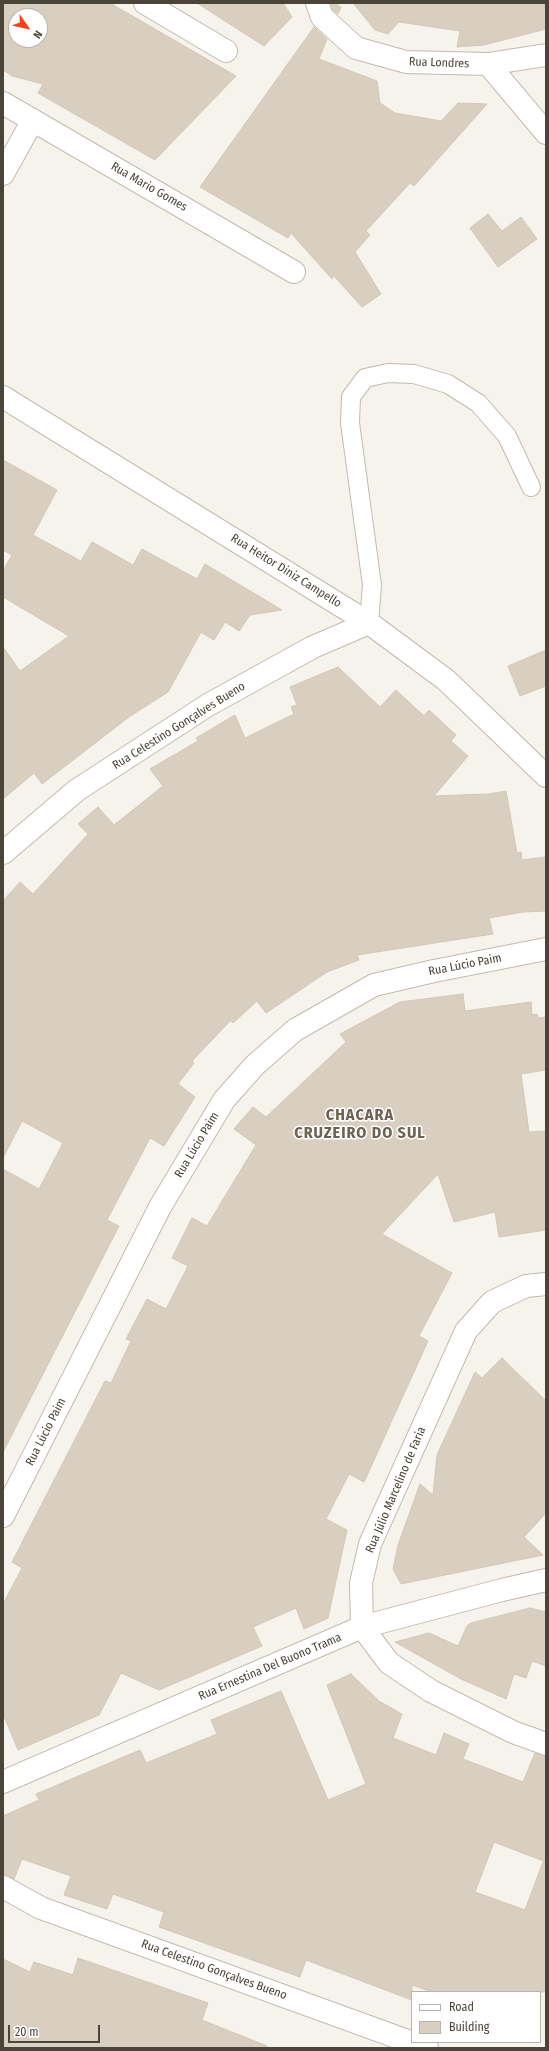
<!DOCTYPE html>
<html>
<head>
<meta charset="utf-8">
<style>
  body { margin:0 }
  #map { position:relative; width:549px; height:2051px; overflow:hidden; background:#f6f3ec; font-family:"Fira Sans Condensed",sans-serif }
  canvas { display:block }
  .frame { position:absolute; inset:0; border:4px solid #4b4439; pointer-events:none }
  .legend { position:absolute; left:411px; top:1991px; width:130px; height:52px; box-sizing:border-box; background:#fff; border:1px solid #b7b4b0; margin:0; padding:5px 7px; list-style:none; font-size:12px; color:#4b4439 }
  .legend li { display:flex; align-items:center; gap:8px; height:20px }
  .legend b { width:20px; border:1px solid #b7b4b0 }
  .north { position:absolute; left:8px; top:8px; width:40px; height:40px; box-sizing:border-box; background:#fff; border:1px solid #b7b4b0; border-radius:50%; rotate:124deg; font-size:11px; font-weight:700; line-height:16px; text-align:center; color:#4b4439 }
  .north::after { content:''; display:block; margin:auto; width:14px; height:18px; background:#fc3f1d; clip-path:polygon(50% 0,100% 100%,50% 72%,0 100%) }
  .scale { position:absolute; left:8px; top:2025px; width:92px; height:18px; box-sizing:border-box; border:2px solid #4b4439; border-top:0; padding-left:5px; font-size:12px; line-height:14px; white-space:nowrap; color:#4b4439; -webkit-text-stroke:3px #fff; paint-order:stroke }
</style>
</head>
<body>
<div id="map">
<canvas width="549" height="2051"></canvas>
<div class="frame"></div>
<ul class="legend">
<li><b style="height:5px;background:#fff"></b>Road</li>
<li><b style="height:11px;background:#d8cfc1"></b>Building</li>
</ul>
<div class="north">N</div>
<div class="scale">20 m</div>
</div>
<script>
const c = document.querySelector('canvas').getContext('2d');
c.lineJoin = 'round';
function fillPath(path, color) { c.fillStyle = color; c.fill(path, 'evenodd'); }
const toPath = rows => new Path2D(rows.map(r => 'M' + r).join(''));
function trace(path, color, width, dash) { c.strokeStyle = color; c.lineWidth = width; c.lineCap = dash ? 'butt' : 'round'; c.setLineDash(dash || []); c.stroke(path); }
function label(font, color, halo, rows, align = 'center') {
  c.font = font + ' "Fira Sans Condensed",sans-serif'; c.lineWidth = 3; c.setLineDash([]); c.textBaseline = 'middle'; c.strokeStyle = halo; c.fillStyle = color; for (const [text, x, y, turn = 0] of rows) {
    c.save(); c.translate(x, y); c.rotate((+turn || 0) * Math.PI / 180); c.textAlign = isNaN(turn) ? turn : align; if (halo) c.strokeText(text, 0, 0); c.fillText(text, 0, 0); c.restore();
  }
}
const building = toPath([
  [3,3,110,3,236,76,155,160,38,93,43,84,12,76,3,70,3,3],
  [16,16,40,16,40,40,16,40,16,16],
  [197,3,283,3,292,17,264,46,197,3],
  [334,3,341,7,338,14,333,10,331,4,334,3],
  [353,3,546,3,546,29,484,45,457,47,460,31,399,22,388,34,375,30,353,3],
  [314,27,327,39,319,59,377,81,380,103,395,113,441,121,458,103,487,104,414,186,410,183,366,231,370,235,355,252,381,294,362,307,334,276,332,279,291,233,288,238,200,187,314,27],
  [488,214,502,231,521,217,537,239,498,267,470,228,488,214],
  [3,460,57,490,33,535,81,561,92,542,133,565,142,549,197,579,205,564,282,610,250,615,239,631,225,622,214,640,201,632,168,692,129,717,42,784,34,773,3,799,3,647,20,671,69,636,3,597,3,571,12,555,3,550,3,460],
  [546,650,546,686,520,696,508,666,546,650],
  [338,667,380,707,396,690,424,716,429,710,456,735,451,741,468,756,434,796,489,794,506,791,517,853,521,852,522,860,546,857,546,911,523,912,489,918,493,934,357,955,359,960,327,972,266,1013,257,1001,233,1023,231,1020,192,1061,194,1063,178,1084,195,1097,164,1146,150,1138,107,1220,119,1226,3,1452,3,1169,39,1189,63,1143,22,1121,3,1158,3,901,20,882,33,894,88,834,78,824,98,807,114,825,163,786,150,769,198,741,196,738,235,715,245,738,294,714,291,707,297,705,290,687,338,667],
  [463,994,465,1011,531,1002,532,1015,537,1014,538,1018,546,1017,546,1070,521,1074,529,1132,546,1131,546,1230,499,1237,495,1212,454,1222,438,1174,382,1234,452,1273,419,1336,428,1341,364,1482,349,1474,326,1519,347,1530,328,1618,304,1629,296,1608,253,1627,262,1646,159,1690,121,1673,99,1715,18,1750,3,1714,3,1604,22,1568,12,1562,105,1381,111,1383,131,1341,126,1339,147,1299,166,1309,188,1266,172,1258,192,1218,207,1226,256,1145,234,1129,253,1107,266,1117,346,1042,340,1034,400,1002,463,994],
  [502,1358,546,1401,546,1513,524,1537,543,1555,401,1584,393,1569,398,1545,420,1484,433,1495,437,1455,475,1372,482,1378,502,1358],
  [530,1608,546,1612,546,1666,532,1661,526,1678,514,1674,506,1699,461,1679,395,1642,429,1633,458,1646,467,1626,471,1623,530,1608],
  [351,1674,379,1701,402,1714,393,1738,436,1755,444,1733,469,1744,463,1759,523,1782,535,1753,546,1756,546,1862,494,1842,475,1892,525,1910,543,1862,546,1862,546,1992,432,1992,412,1985,412,2000,306,1960,300,1977,159,1927,164,1912,113,1894,107,1909,64,1895,71,1876,22,1859,14,1879,3,1875,3,1816,39,1800,36,1794,140,1750,146,1763,217,1734,211,1720,281,1691,328,1800,366,1784,327,1685,351,1674],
  [78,1958,208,2003,202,2020,267,2046,266,2048,3,2048,3,1959,30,1972,34,1962,73,1975,78,1958]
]);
fillPath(building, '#d8cfc1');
trace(building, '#d3c7b4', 1);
const service = toPath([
  [369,623,372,585,350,423,351,397,365,378,388,373,414,374,448,384,478,403,507,436,531,487]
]);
const minor = toPath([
  [145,3,226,51],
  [317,3,322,17,356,48,406,62,488,64,546,55],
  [488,64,546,133],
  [3,103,294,272],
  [3,174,33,120],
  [3,397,369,623,446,680,546,776],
  [3,853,77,790,208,705,313,647,369,623],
  [546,1284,526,1286,492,1302,466,1331,370,1544,361,1583,362,1627,389,1663,431,1691,513,1732,546,1744],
  [3,1516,160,1207,224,1100,255,1065,295,1030,374,985,434,971,546,949],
  [3,1782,362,1627,502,1590,546,1580],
  [3,1887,41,1908,427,2048]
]);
trace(service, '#c2bbae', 20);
trace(minor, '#c2bbae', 24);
trace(service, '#fff', 18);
trace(minor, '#fff', 22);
label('12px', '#4b4439', '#fff', [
  ["Rua Londres",439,63,2],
  ["Rua Mario Gomes",149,187,30],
  ["Rua Heitor Diniz Campello",286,571,32],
  ["Rua Celestino Gonçalves Bueno",179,726,-32],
  ["Rua Lúcio Paim",465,965,-11],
  ["Rua Lúcio Paim",197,1145,-59],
  ["Rua Lúcio Paim",46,1432,-63],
  ["Rua Júlio Marcelino de Faria",396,1490,-67],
  ["Rua Ernestina Del Buono Trama",270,1667,-23],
  ["Rua Celestino Gonçalves Bueno",214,1970,20]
]);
c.letterSpacing = '1px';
label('bold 16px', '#6e6250', '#fff', [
  ["CHACARA",360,1116],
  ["CRUZEIRO DO SUL",360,1134]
]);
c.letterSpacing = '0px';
</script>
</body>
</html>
